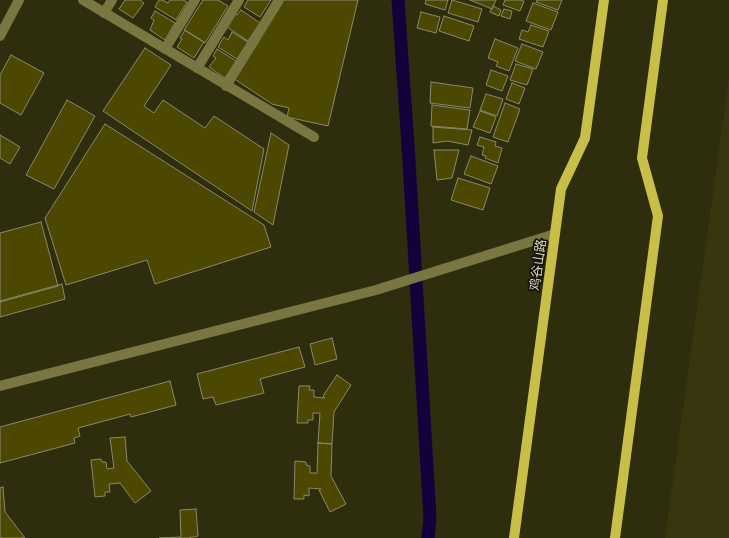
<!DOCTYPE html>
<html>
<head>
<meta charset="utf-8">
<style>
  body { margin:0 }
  canvas { display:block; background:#2e2d0e }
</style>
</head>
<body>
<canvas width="729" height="538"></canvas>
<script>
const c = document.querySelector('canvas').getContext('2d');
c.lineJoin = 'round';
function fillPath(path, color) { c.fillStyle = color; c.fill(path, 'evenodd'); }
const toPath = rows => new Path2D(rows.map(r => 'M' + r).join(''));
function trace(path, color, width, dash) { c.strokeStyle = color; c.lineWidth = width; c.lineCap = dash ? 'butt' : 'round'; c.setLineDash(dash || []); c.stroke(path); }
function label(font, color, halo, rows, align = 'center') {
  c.font = font + ' Barlow,"Noto Sans SC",sans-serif'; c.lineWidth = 3.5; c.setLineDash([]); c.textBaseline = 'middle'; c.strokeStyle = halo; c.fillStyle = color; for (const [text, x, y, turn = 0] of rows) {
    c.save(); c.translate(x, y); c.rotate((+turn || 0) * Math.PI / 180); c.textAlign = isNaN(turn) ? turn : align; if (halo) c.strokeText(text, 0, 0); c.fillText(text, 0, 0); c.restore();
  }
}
fillPath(toPath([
  [729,78,729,538,665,538]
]), '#38360e');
trace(toPath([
  [398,0,409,161,430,518,428,538]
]), '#14003b', 13);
const building = toPath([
  [125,0,140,0,144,3,133,18,119,9,125,0],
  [159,0,162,0,168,3,170,0,183,0,187,2,176,20,155,7,159,0],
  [203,0,218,0,228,6,205,43,184,30,203,0],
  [248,0,271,0,260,17,244,7,248,0],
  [283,0,358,0,328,126,287,117,289,108,272,104,233,78,283,0],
  [426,0,448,0,445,10,425,4,426,0],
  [452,0,482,9,478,22,448,13,452,0],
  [470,0,496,0,492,9,470,0],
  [505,0,520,0,524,1,520,11,503,5,505,0],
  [537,0,562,0,558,10,536,2,537,0],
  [533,3,558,12,551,30,526,21,533,3],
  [493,6,501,10,499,16,490,12,493,6],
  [504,9,512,11,510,19,501,16,504,9],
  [241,10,260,23,248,41,227,27,235,14,237,15,241,10],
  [155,11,175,23,165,40,150,30,154,20,151,18,155,11],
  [421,12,440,17,436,33,417,28,421,12],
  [444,16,474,26,469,41,439,31,444,16],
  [531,25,549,31,543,47,519,39,522,30,528,32,531,25],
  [185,30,204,42,194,58,177,47,182,39,180,38,185,30],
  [232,32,248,42,237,59,218,47,224,37,228,40,232,32],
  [495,39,518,48,509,71,496,66,498,62,488,58,495,39],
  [522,44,543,52,536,69,515,61,522,44],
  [145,48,171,65,144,106,154,113,163,100,205,128,214,116,264,149,252,211,103,111,145,48],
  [217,49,236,61,225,78,209,67,216,58,213,56,217,49],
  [11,55,44,73,21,115,0,103,0,75,11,55],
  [516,64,533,69,527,85,510,80,516,64],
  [491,70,508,76,502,91,486,85,491,70],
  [431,82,473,88,470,108,430,103,431,82],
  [512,83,525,88,519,104,506,99,512,83],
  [486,94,503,99,497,116,480,110,486,94],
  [67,100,95,116,54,189,26,175,67,100],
  [505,103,520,109,508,142,493,137,505,103],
  [432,105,470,110,467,129,431,126,432,105],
  [480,111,496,117,490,133,473,127,480,111],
  [105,124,264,225,271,247,155,284,147,260,66,285,45,218,105,124],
  [433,127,472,130,468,145,447,141,433,143,433,127],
  [271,133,289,145,273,225,254,212,271,133],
  [0,135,20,147,10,164,0,158,0,135],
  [480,137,496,142,495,146,502,148,498,163,485,158,486,156,482,155,484,147,477,145,480,137],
  [434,150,459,150,452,178,437,180,434,150],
  [471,156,498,166,491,184,464,174,471,156],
  [458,178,490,188,483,210,451,200,458,178],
  [41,222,58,286,0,302,0,233,41,222],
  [62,284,65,299,0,317,0,301,62,284],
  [332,338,337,359,315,365,310,344,332,338],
  [299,347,305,367,260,379,264,393,216,405,213,397,203,399,197,374,299,347],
  [337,375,351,385,334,412,332,444,318,443,320,413,313,413,313,420,308,420,308,423,297,423,299,386,310,386,309,390,314,390,314,397,325,398,323,396,337,375],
  [170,381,176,405,131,417,130,414,78,428,80,436,74,438,75,443,0,463,0,427,170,381],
  [125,437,127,461,151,491,135,503,120,483,109,484,110,492,105,492,105,496,95,497,91,460,101,459,102,462,106,462,107,469,114,468,110,438,125,437],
  [318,443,332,444,331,476,346,504,330,512,319,490,321,489,309,488,309,496,304,495,304,499,294,499,295,461,306,462,306,465,310,466,310,473,317,473,318,443],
  [3,487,5,512,25,538,1,538,0,536,0,488,3,487],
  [196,509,198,536,188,538,159,538,181,537,180,510,196,509]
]);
fillPath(building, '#4c4802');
trace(building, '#8a8968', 1);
trace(toPath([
  [83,0,314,137],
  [104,13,112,0],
  [0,36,19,0],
  [165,49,195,0],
  [197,68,239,0],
  [226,86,279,0],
  [0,386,376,290,555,234]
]), '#797641', 10);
trace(toPath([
  [514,538,561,189,585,138,604,0],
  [615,538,658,216,642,158,663,0]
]), '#c7bf48', 10);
label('13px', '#d8d7c6', '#151408', [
  ["鸡谷山路",538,265,-82]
]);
</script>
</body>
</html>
